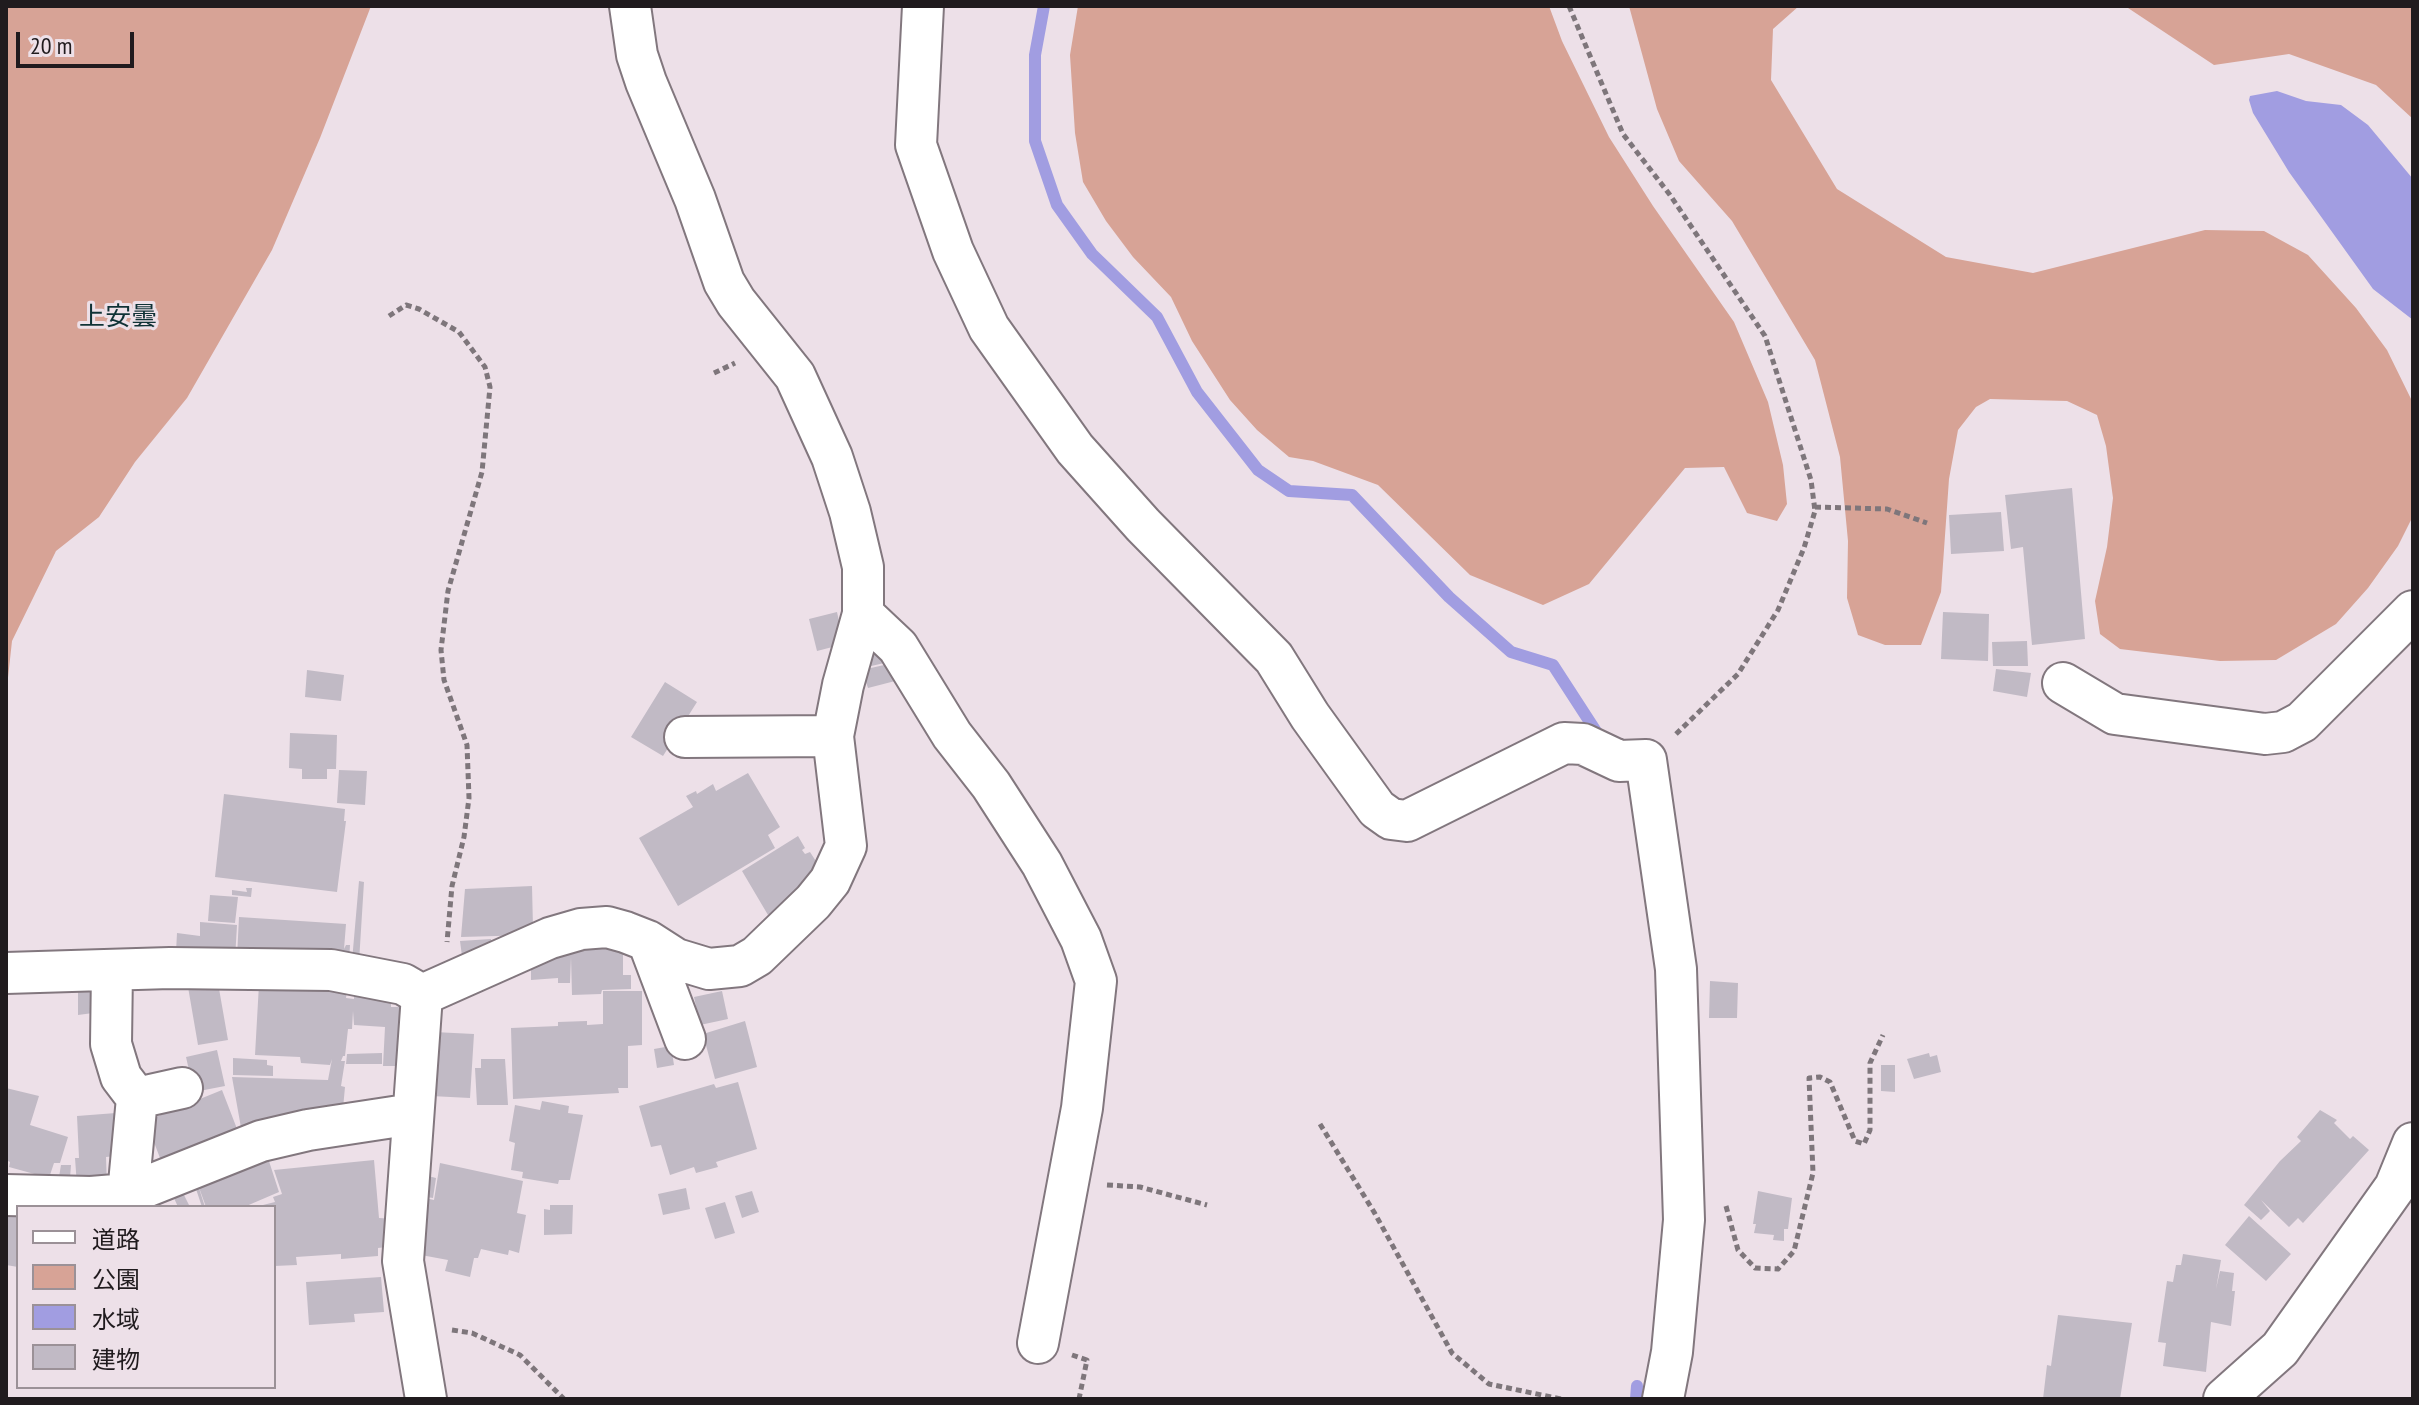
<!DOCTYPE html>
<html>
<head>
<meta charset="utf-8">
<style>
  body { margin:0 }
  #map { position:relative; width:2419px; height:1405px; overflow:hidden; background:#ede0e8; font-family:"PT Sans Narrow","Noto Sans JP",sans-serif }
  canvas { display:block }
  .frame { position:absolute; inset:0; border:8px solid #201b1e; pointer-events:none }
  .legend { position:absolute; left:16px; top:1205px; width:260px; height:184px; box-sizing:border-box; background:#ede0e8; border:2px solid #9b9197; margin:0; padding:10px 14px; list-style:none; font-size:24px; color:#201b1e }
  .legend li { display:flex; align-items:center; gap:16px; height:40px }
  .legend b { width:40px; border:2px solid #9b9197 }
  .scale { position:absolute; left:16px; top:32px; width:118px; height:36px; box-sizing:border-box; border:4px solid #201b1e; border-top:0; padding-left:10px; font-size:24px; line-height:28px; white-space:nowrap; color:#201b1e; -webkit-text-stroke:6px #ede0e8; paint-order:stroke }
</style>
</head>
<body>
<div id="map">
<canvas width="2419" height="1405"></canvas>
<div class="frame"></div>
<ul class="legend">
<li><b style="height:10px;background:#fff"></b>道路</li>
<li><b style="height:22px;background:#d7a396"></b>公園</li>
<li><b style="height:22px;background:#a19de1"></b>水域</li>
<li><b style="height:22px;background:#c1bac5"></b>建物</li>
</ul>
<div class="scale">20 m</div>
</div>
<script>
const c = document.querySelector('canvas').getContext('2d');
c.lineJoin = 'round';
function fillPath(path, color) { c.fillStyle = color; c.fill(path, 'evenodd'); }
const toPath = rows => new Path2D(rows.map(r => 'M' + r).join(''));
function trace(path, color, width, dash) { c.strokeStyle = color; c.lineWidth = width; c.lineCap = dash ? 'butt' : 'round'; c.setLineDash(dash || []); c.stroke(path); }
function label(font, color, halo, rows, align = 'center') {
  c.font = font + ' "PT Sans Narrow","Noto Sans JP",sans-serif'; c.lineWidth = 6; c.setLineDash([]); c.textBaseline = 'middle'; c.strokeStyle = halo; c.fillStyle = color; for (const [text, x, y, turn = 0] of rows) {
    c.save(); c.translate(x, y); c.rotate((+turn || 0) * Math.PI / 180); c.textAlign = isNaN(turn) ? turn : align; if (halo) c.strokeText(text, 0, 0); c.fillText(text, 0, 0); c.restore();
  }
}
fillPath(toPath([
  [6,6,371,6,320,138,272,250,187,398,135,462,99,517,56,551,12,641,6,696],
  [1078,6,1549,6,1562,41,1609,137,1653,206,1734,322,1768,402,1783,465,1787,504,1777,521,1747,513,1724,467,1685,468,1589,584,1543,605,1470,575,1378,485,1313,461,1289,457,1257,430,1230,400,1192,341,1171,297,1133,257,1106,221,1083,182,1075,133,1070,55],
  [1629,6,1799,6,1773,29,1771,80,1837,189,1946,257,2033,273,2205,230,2264,231,2308,255,2356,308,2387,350,2413,403,2413,516,2398,546,2368,588,2336,624,2276,660,2220,661,2120,649,2100,634,2095,601,2107,547,2113,498,2106,446,2097,415,2067,401,1990,399,1976,407,1958,430,1949,479,1941,592,1921,645,1885,645,1858,635,1847,598,1848,541,1840,457,1815,360,1732,221,1679,161,1657,109],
  [2125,6,2413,6,2413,119,2376,85,2289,54,2214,65]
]), '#d7a396');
fillPath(toPath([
  [2277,91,2306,101,2341,105,2368,125,2413,179,2413,320,2373,289,2289,172,2253,113,2249,100,2250,96]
]), '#a19de1');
trace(toPath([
  [1044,6,1035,55,1035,141,1057,205,1092,254,1157,317,1197,392,1258,470,1289,491,1352,495,1449,597,1511,652,1553,665,1599,736],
  [1636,1399,1637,1386]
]), '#a19de1', 12);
fillPath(toPath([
  [2072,488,2085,639,2032,645,2023,547,2011,549,2005,495],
  [2001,512,2004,551,1951,554,1949,515],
  [837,612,844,644,817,651,809,619],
  [1943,612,1989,614,1988,661,1941,659],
  [2027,641,2028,666,1993,666,1992,642],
  [888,645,893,661,867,667,863,653],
  [893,663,899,680,868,688,862,670],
  [1996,669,2031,673,2027,697,1993,691],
  [307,670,344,675,341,701,305,697],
  [665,682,697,702,663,756,631,737],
  [290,733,337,735,336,769,327,769,327,779,302,779,302,769,289,768],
  [339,770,367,771,365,805,337,803],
  [748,773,780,827,768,835,775,848,678,906,639,838,693,807,686,796,696,791,697,794,713,784,716,791],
  [224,794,345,809,344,821,346,821,337,892,215,877],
  [798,836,805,848,802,850,805,854,810,852,821,869,819,877,768,915,742,871],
  [359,881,364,882,359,962,352,961],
  [532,886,533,928,531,935,461,937,465,889],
  [246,888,252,888,251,897,232,895,232,890,247,892],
  [210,895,238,897,235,923,208,921],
  [239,917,346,924,344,949,346,945,350,945,349,961,336,959,336,948,335,958,237,957],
  [200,922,237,925,235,959,176,952,177,933,200,936],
  [491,939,491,953,462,956,460,941],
  [571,946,623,947,623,975,631,975,631,989,602,990,601,994,572,995,571,957,570,983,558,983,558,978,531,980,531,958,555,952,571,953],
  [1710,981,1738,983,1737,1018,1709,1018],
  [218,983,228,1040,198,1045,188,987],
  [259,984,347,991,346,998,354,999,354,992,391,995,391,1007,404,1007,400,1066,383,1066,385,1027,354,1025,353,1011,352,1029,348,1029,345,1056,343,1056,341,1061,345,1061,341,1086,345,1087,342,1119,243,1139,232,1077,328,1080,332,1059,330,1065,301,1063,300,1057,255,1055],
  [92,991,93,1013,78,1015,78,992],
  [603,991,642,991,642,1045,628,1046,628,1088,618,1088,619,1093,513,1099,511,1028,558,1026,558,1022,587,1021,587,1025,603,1024],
  [722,991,728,1019,700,1025,694,997],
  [745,1021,757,1067,715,1079,703,1034],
  [434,1032,474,1034,470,1098,431,1096],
  [671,1046,674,1065,657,1068,654,1049],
  [217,1050,225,1086,194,1092,186,1057],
  [382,1053,382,1064,346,1064,347,1054],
  [1929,1053,1930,1057,1937,1055,1941,1072,1914,1079,1907,1059],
  [233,1058,267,1060,267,1065,273,1066,273,1076,233,1075],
  [481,1059,505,1059,508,1105,477,1105,475,1068,481,1068],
  [1881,1065,1895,1065,1895,1092,1881,1091],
  [738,1082,757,1149,716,1162,718,1167,696,1173,694,1167,670,1175,661,1145,651,1147,639,1106,714,1084,716,1088],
  [6,1088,39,1096,30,1125,68,1137,60,1163,54,1163,49,1178,9,1167,10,1162,6,1160],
  [222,1090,239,1134,163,1166,146,1121],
  [542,1101,569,1106,568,1113,583,1115,570,1180,559,1180,558,1184,522,1178,523,1172,511,1170,515,1143,509,1141,515,1105,540,1110],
  [2320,1110,2337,1120,2334,1123,2350,1139,2353,1136,2369,1150,2303,1223,2298,1218,2289,1227,2261,1200,2270,1211,2261,1220,2244,1205,2280,1161,2301,1141,2297,1137],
  [116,1113,116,1156,106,1157,107,1186,77,1186,75,1158,79,1158,77,1116],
  [267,1155,279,1192,244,1207,206,1207,197,1182,205,1207,202,1207,193,1180],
  [374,1160,379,1218,395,1219,395,1246,378,1248,378,1256,341,1259,341,1254,296,1257,297,1265,274,1266,274,1207,259,1206,275,1202,273,1197,282,1194,274,1170],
  [440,1163,523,1181,517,1213,526,1215,519,1253,509,1250,508,1255,481,1249,478,1258,474,1258,470,1277,445,1271,448,1260,421,1255,427,1231,423,1230,425,1198,434,1200],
  [61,1165,71,1165,70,1178,59,1177],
  [424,1175,436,1178,433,1198,420,1196],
  [179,1185,190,1207,178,1207,174,1198,155,1207,129,1207],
  [686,1188,690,1209,663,1215,658,1194],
  [752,1191,759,1212,742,1218,735,1196],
  [1758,1191,1792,1198,1788,1229,1784,1229,1784,1241,1773,1240,1774,1235,1754,1233,1756,1224,1753,1224],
  [725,1202,735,1233,715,1239,705,1208],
  [550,1205,573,1205,572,1234,544,1235,544,1209,550,1210],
  [8,1212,18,1214,18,1267,6,1265],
  [2249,1216,2291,1254,2266,1281,2225,1245],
  [2183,1254,2221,1260,2216,1289,2220,1271,2234,1273,2232,1291,2235,1291,2231,1326,2211,1322,2206,1372,2163,1366,2166,1343,2158,1342,2167,1281,2173,1282,2176,1265,2181,1265],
  [381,1277,384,1312,354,1314,355,1322,309,1325,306,1282],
  [2058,1315,2132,1323,2120,1399,2043,1399,2047,1365,2051,1366]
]), '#c1bac5');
const minor = toPath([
  [923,6,916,145,953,251,989,328,1075,449,1143,525,1274,658,1310,716,1377,809,1391,819,1407,821,1564,743,1583,744,1619,761,1646,760,1676,969,1684,1220,1672,1352,1663,1399],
  [863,614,898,647,952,735,991,785,1042,864,1081,939,1096,981,1082,1108,1038,1343],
  [2063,683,2115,714,2265,734,2283,732,2302,722,2413,611],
  [685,737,833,736],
  [648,941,685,1039],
  [112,970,111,1044,121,1077,137,1098,128,1194],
  [6,973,170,968,331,970,403,984,422,995,403,1261,426,1399],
  [422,995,550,938,581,929,607,927,625,932,648,941,676,959,709,969,740,966,757,956,813,902,830,881,846,846,833,736,843,685,863,614,863,567,850,512,832,457,795,376,736,302,724,282,695,199,646,82,637,55,630,6],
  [137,1098,182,1088],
  [6,1195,91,1197,128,1194,261,1141,308,1130,413,1114],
  [2224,1399,2280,1349,2395,1187,2413,1143]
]);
trace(minor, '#82777e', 44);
trace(toPath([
  [1569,6,1623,134,1670,195,1765,336,1811,480,1815,511,1804,548,1778,610,1738,674,1674,736],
  [389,316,406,305,419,309,459,332,485,367,490,387,482,472,448,591,441,650,444,680,467,745,469,798,464,837,452,886,447,942],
  [714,373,735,363],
  [1815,507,1887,509,1927,523],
  [1320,1124,1374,1212,1452,1353,1489,1384,1561,1399],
  [1107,1185,1140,1187,1207,1205],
  [1726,1206,1738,1250,1755,1268,1778,1269,1794,1251,1813,1173,1809,1078,1820,1077,1830,1082,1855,1141,1864,1144,1870,1130,1870,1063,1883,1035],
  [452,1330,472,1333,520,1355,564,1399],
  [1072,1355,1087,1360,1079,1399]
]), '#7e767b', 5, [6, 4]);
trace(minor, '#fff', 40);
label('26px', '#0f3236', '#ede0e8', [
  ["上安曇",118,318]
]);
</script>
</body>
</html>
